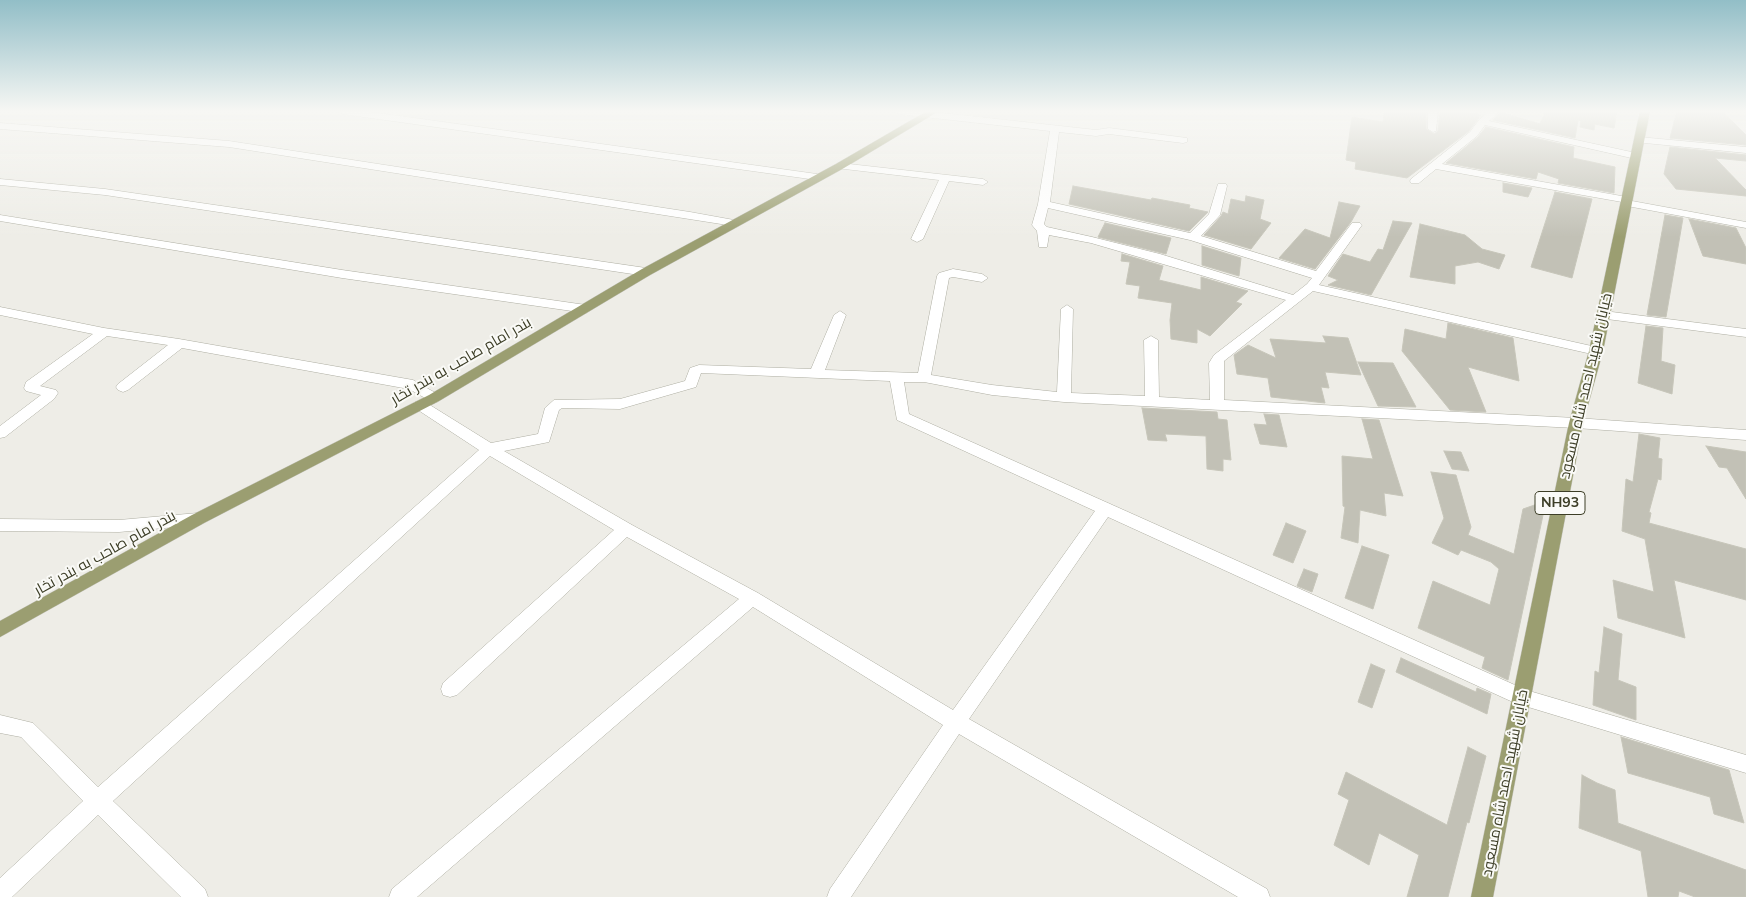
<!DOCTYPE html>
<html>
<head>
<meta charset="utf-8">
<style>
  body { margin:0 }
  canvas { display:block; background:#eeede7 }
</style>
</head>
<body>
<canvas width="1746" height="897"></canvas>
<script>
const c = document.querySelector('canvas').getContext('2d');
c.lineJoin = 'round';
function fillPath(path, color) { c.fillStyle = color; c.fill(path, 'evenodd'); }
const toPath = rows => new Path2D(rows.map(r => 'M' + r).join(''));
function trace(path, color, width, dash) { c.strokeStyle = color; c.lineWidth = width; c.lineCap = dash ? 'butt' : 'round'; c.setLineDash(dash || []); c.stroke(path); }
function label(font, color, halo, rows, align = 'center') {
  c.font = font + ' Mulish,Cairo,sans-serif'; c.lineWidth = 4; c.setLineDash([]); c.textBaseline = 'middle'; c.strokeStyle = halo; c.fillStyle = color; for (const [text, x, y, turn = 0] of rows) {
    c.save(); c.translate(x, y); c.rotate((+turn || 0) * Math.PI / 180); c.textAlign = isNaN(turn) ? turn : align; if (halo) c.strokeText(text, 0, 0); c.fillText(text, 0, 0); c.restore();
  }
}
const building = toPath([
  [1384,111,1426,111,1426,129,1434,134,1438,131,1440,111,1462,111,1481,115,1469,131,1407,178,1355,169,1356,162,1346,160,1352,117,1383,122,1384,111],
  [1545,111,1617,111,1614,128,1595,124,1594,130,1580,127,1581,121,1578,120,1575,138,1493,120,1501,112,1540,124,1545,111],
  [1677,111,1722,111,1746,135,1746,145,1670,138,1677,111],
  [1486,127,1574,147,1573,158,1615,167,1614,193,1558,183,1559,179,1538,172,1536,179,1446,163,1478,137,1486,127],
  [1670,147,1746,155,1746,161,1715,158,1746,190,1746,196,1676,189,1664,174,1670,147],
  [1503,183,1532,188,1528,197,1503,192,1503,183],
  [1073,186,1151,200,1152,198,1190,205,1189,208,1208,212,1189,231,1069,204,1073,186],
  [1555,192,1592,199,1572,278,1531,267,1555,192],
  [1246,196,1264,200,1260,219,1271,223,1251,249,1204,235,1221,216,1223,212,1228,214,1231,199,1245,202,1246,196],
  [1339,202,1360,206,1351,222,1315,269,1279,258,1305,229,1330,238,1339,202],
  [1665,215,1683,218,1666,317,1647,315,1665,215],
  [1689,219,1736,228,1746,248,1746,264,1703,256,1689,219],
  [1393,221,1412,223,1371,295,1328,285,1338,280,1328,276,1343,254,1370,262,1378,249,1383,250,1393,221],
  [1105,223,1171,238,1166,254,1098,237,1105,223],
  [1420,224,1465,235,1482,249,1505,255,1499,269,1478,262,1455,266,1455,284,1410,277,1420,224],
  [1202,246,1241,258,1239,276,1202,265,1202,246],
  [1122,254,1163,266,1159,280,1201,290,1201,277,1248,291,1236,302,1242,304,1210,336,1197,329,1197,343,1171,339,1170,320,1172,303,1138,298,1140,286,1126,284,1130,262,1121,261,1122,254],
  [1448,323,1513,338,1519,381,1468,367,1486,412,1450,410,1402,351,1405,329,1446,339,1448,323],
  [1646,326,1663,328,1661,361,1675,365,1672,394,1638,383,1646,326],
  [1323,336,1348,338,1361,375,1325,372,1329,388,1321,387,1325,403,1271,397,1268,378,1237,374,1234,355,1248,345,1276,358,1270,339,1326,343,1323,336],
  [1358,362,1393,363,1416,407,1378,406,1358,362],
  [1142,408,1217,412,1218,419,1227,420,1231,460,1223,459,1223,471,1207,469,1206,436,1165,434,1167,441,1148,440,1142,408],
  [1264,414,1279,415,1287,447,1260,444,1254,424,1267,425,1264,414],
  [1362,419,1379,420,1403,496,1384,493,1386,516,1360,510,1358,543,1341,538,1345,507,1343,506,1342,456,1373,459,1362,419],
  [1639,434,1660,438,1658,458,1662,459,1661,480,1658,479,1649,512,1651,513,1649,523,1746,549,1746,600,1674,580,1685,638,1618,618,1613,580,1654,592,1645,539,1622,531,1626,479,1633,482,1639,434],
  [1706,446,1746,452,1746,499,1727,468,1719,467,1706,446],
  [1444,451,1461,452,1469,471,1452,469,1444,451],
  [1431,472,1456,475,1471,527,1468,535,1514,554,1523,509,1546,501,1508,680,1482,668,1485,657,1418,628,1433,581,1490,605,1499,569,1491,562,1461,550,1458,555,1432,543,1444,518,1431,472],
  [1286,523,1306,531,1293,563,1273,555,1286,523],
  [1362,546,1389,555,1373,609,1345,598,1362,546],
  [1304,569,1318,574,1312,592,1297,586,1304,569],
  [1604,627,1622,634,1618,680,1636,687,1636,720,1593,705,1595,671,1599,673,1604,627],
  [1401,658,1476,692,1477,688,1491,694,1487,714,1396,672,1401,658],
  [1371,664,1385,670,1372,708,1358,702,1371,664],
  [1621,737,1729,770,1744,823,1714,814,1710,797,1628,773,1621,737],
  [1468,747,1486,756,1469,823,1467,822,1448,897,1407,897,1419,855,1379,833,1369,865,1334,845,1349,800,1338,794,1346,772,1447,825,1468,747],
  [1582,775,1597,783,1615,790,1618,823,1746,870,1746,897,1695,897,1679,891,1678,897,1648,897,1641,851,1579,828,1582,775]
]);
fillPath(building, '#c2c1b6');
trace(building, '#c7c6ba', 1);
const minor = toPath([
  [337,111,364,111,817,174,822,177,817,180,342,114,337,111],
  [893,111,925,111,1096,130,1109,128,1187,138,1187,142,1183,143,1109,134,1096,136,1059,132,1050,202,1190,233,1209,214,1218,184,1226,184,1227,186,1220,215,1201,236,1316,271,1352,223,1360,223,1362,225,1319,285,1596,347,1603,351,1596,355,1313,291,1224,361,1224,400,1576,418,1746,430,1746,440,1576,428,1064,402,992,395,924,382,904,382,909,414,1526,690,1746,755,1746,773,1515,703,1108,517,969,719,1267,889,1270,897,1238,897,959,734,851,897,827,897,830,889,943,725,753,607,417,897,389,897,392,889,739,599,627,537,457,695,450,697,443,695,441,689,443,683,614,530,490,456,113,801,205,889,208,897,181,897,98,815,12,897,0,897,0,878,83,801,21,737,0,733,0,715,33,723,98,787,479,450,415,408,413,405,415,402,425,402,491,443,538,434,545,408,554,400,620,399,685,381,690,368,699,365,811,369,834,315,840,311,846,315,825,370,918,373,937,276,939,273,953,269,982,274,988,278,982,282,953,277,949,278,931,375,992,385,1057,392,1061,309,1067,305,1073,309,1071,393,1145,396,1144,340,1151,336,1158,340,1159,397,1210,400,1209,363,1214,355,1286,300,1091,243,1049,235,1047,247,1039,247,1037,231,1032,225,1038,204,1050,131,898,114,893,111],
  [1048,208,1190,240,1312,278,1307,284,1293,295,1160,254,1092,237,1047,227,1044,224,1048,208],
  [701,373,890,381,897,420,1095,511,953,710,758,593,632,525,504,451,549,442,559,410,562,408,620,409,696,387,701,373],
  [1428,111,1438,111,1436,131,1433,132,1428,129,1428,111],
  [1489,111,1500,111,1489,121,1636,153,1641,156,1636,159,1485,125,1477,136,1442,164,1627,197,1631,198,1632,201,1746,222,1746,228,1627,206,1623,205,1622,202,1436,169,1419,183,1411,183,1410,181,1411,179,1470,132,1479,120,1489,111],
  [0,123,229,141,690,212,734,220,740,223,734,226,229,147,0,129,0,123],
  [1639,137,1746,147,1746,153,1635,142,1635,138,1639,137],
  [840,163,983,179,988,182,983,185,949,181,923,239,917,242,911,239,939,180,836,168,835,166,840,163],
  [0,179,105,189,646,268,652,272,646,276,105,195,0,185,0,179],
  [0,215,342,270,586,305,592,309,586,313,342,278,0,221,0,215],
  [0,307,104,328,179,339,413,380,439,395,441,398,439,401,434,403,409,389,182,348,128,390,123,392,118,390,116,387,118,384,168,345,107,336,40,386,56,390,58,393,54,399,5,437,0,438,0,426,41,395,26,391,24,388,26,382,93,334,0,315,0,307],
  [1604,311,1746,329,1746,337,1599,318,1598,315,1604,311],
  [198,513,204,515,206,519,204,523,198,525,119,532,0,531,0,519,119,520,198,513]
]);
const major = toPath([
  [927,111,939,111,844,168,650,275,439,401,204,523,0,637,0,621,192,515,429,395,642,269,836,164,927,111],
  [1640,111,1650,111,1603,351,1583,423,1493,897,1471,897,1569,423,1589,351,1640,111]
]);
trace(minor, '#aeaea2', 1);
trace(major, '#c9c9c3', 1);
fillPath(minor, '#fff');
fillPath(major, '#9b9e71');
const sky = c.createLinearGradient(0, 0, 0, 237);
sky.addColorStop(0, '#92bec7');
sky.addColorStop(0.47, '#f7f7f4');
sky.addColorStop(1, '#f7f7f400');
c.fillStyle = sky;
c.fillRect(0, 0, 1746, 237);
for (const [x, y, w] of [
  [1560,503,50]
]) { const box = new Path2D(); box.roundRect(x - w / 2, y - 11.5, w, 23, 4); c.fillStyle = '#fafaf7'; c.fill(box); trace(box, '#3d3e27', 1); }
label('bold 14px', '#3d3e27', null, [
  ["NH93",1560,503]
]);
label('15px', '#3d3e27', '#fafaf7', [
  ["بندر امام صاحب به بندر تخار",461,361,-30],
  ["خیابان شهید احمد شاه مسعود",1586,386,-77],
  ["بندر امام صاحب به بندر تخار",105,553,-29],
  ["خیابان شهید احمد شاه مسعود",1505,783,-79]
]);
</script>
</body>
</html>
